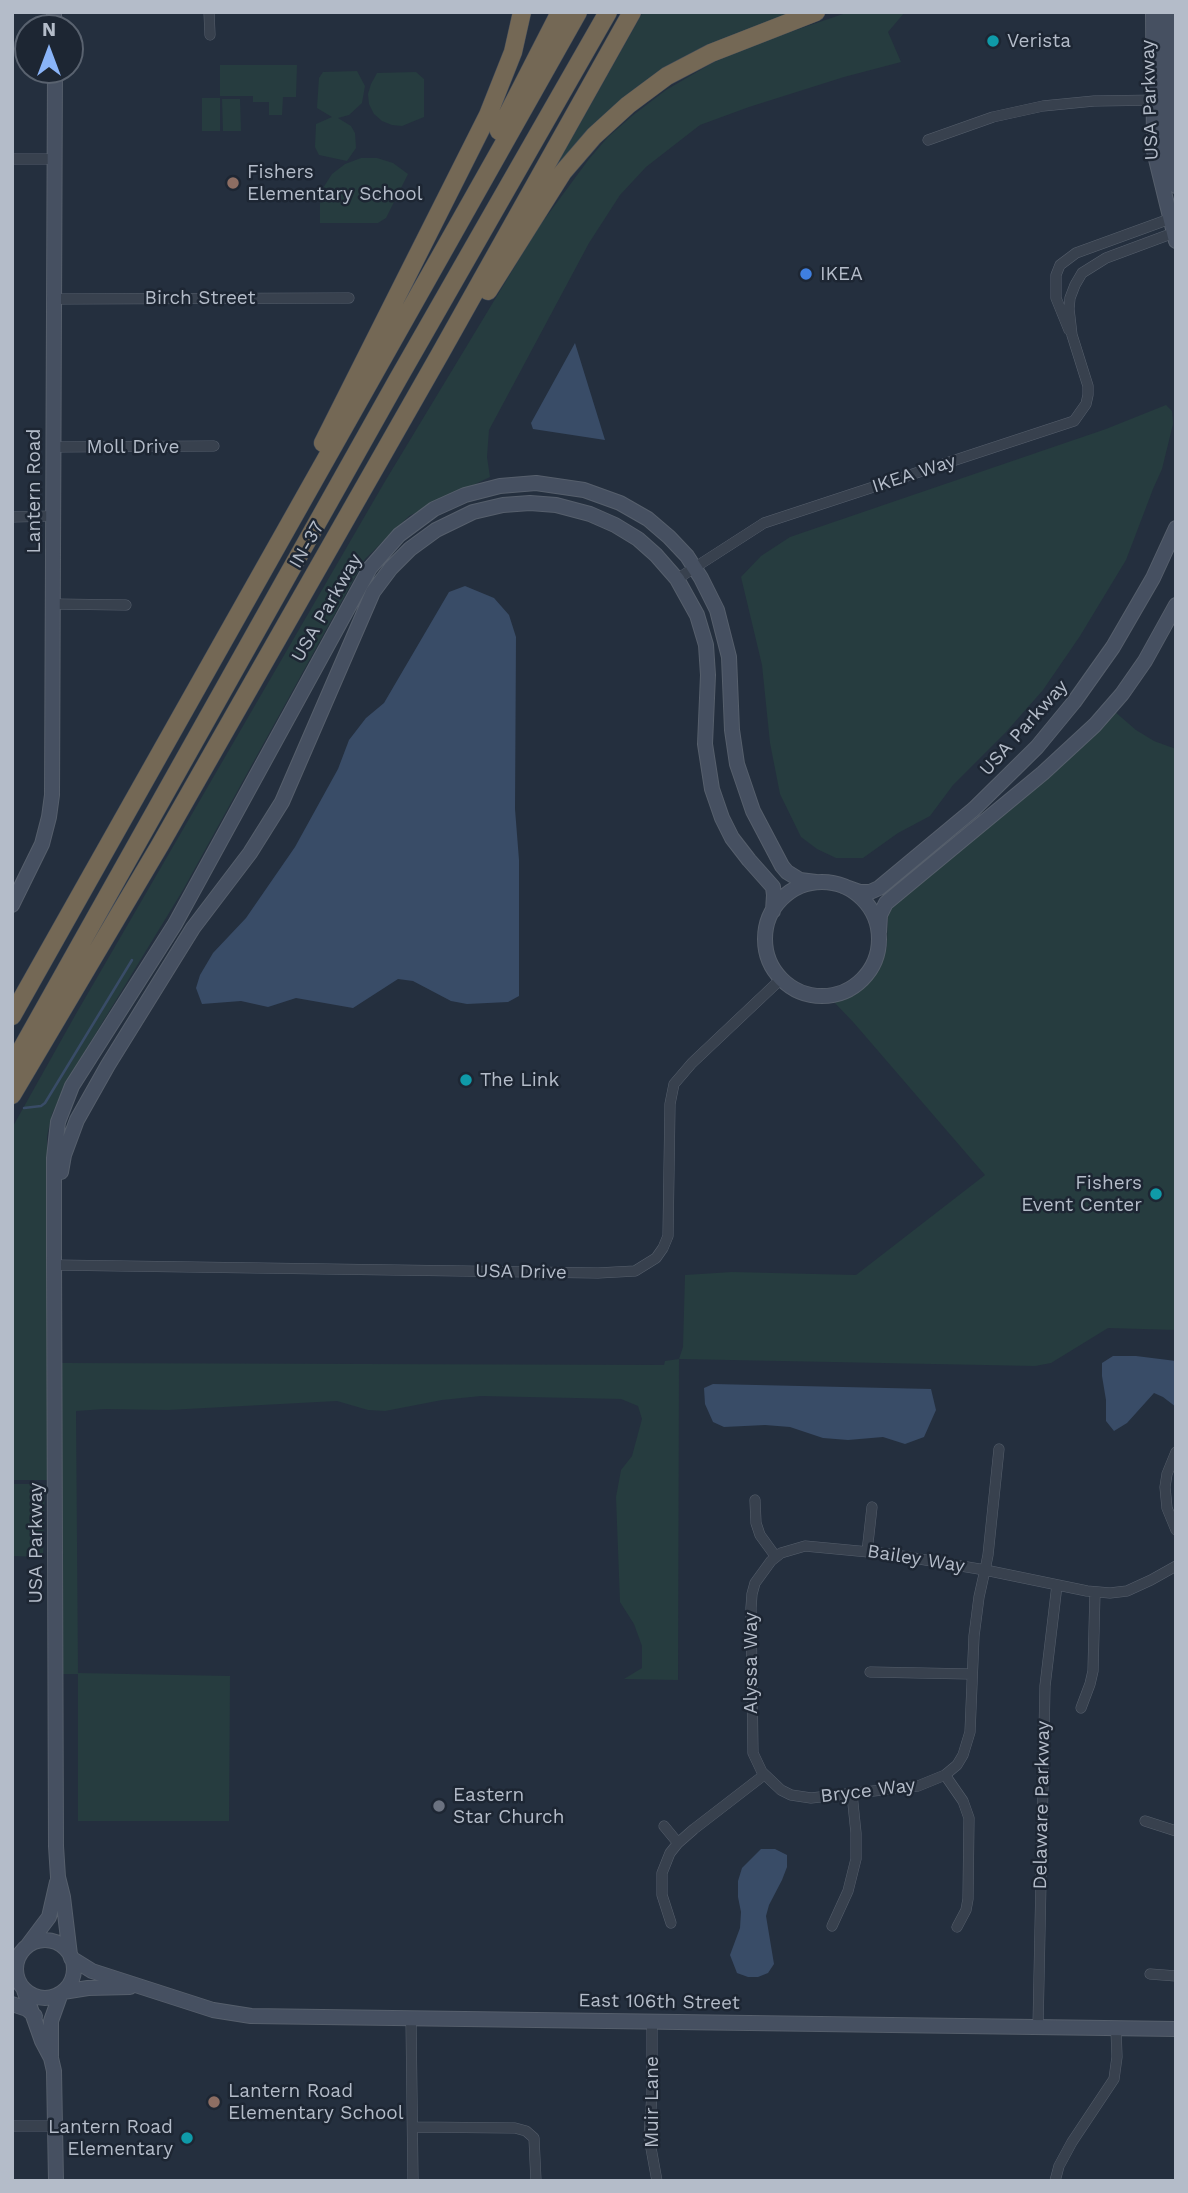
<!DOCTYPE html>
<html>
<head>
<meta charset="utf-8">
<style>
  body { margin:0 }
  #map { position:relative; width:1188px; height:2193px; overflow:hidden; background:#242f3e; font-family:"Work Sans",sans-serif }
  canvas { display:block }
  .frame { position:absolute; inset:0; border:14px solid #b4bcc9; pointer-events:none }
  .north { position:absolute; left:14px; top:14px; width:70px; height:70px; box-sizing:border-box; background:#1d2633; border:2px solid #59626f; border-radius:50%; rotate:0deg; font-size:19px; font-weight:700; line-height:28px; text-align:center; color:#b4bcc9 }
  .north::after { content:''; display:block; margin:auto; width:24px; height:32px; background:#8ab4f8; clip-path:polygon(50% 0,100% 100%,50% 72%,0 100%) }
</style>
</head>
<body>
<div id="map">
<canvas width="1188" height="2193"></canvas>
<div class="frame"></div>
<div class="north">N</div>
</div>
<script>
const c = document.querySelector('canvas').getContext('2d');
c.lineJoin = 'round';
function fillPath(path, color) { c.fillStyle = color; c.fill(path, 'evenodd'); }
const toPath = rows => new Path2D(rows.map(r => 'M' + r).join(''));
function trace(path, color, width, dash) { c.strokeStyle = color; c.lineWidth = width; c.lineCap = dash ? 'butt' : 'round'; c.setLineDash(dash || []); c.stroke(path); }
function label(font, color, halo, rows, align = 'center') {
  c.font = font + ' "Work Sans",sans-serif'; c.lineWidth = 5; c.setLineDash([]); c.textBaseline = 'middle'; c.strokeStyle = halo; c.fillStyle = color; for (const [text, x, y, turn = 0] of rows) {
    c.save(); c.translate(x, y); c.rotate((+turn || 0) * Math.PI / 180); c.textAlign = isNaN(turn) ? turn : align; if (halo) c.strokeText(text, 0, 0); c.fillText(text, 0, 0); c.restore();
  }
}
fillPath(toPath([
  [643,12,797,12,734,35,554,170],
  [849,12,905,12,888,32,901,62,844,77,749,107,700,125,646,167,620,195,589,243,489,430,487,457,490,477,409,516,365,559,183,890,68,1079,52,1114,47,1136,48,1480,12,1480,12,1128,77,1012,384,483,538,228,589,159,608,137,632,116,666,90,714,62,760,42],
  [220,65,297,65,296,97,283,97,282,115,269,115,269,102,253,102,253,96,220,96],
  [357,71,365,86,362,103,349,115,338,118,351,126,355,133,356,148,347,161,319,155,315,147,316,124,332,117,317,108,319,78,323,72],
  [416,72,424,79,424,117,402,126,392,125,382,121,374,114,369,104,368,94,371,84,377,73],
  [202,98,220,98,220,131,202,131],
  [222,99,240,99,241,131,223,131],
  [361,158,377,158,393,163,408,174,386,218,378,223,320,223,320,204,323,188,332,174,345,164],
  [1166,405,1172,411,1173,424,1162,469,1153,489,1126,560,1080,636,1043,690,1006,732,953,785,930,816,898,833,863,858,836,858,817,849,801,837,780,794,770,743,762,665,741,577,761,556,790,537,1106,429],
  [1114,711,1136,730,1154,741,1176,749,1176,1330,1108,1328,1051,1363,1035,1366,679,1359,678,1680,624,1679,642,1668,642,1646,634,1624,620,1602,616,1497,621,1470,632,1456,642,1419,638,1406,621,1399,481,1396,442,1400,385,1411,368,1410,337,1401,168,1410,105,1409,76,1411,78,1673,230,1676,229,1821,78,1821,78,1674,62,1674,61,1363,664,1365,665,1361,679,1359,683,1347,685,1275,732,1272,856,1275,985,1175,854,1023,834,1002,854,995,879,971,887,946,888,910],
  [12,1484,45,1484,43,1557,12,1556]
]), '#263c3f');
fillPath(toPath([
  [575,343,605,440,533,429,531,423],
  [465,586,494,598,509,615,516,637,515,809,519,860,519,996,508,1002,467,1004,451,1001,413,981,398,979,353,1008,296,998,268,1007,241,1001,202,1004,196,988,200,975,213,953,246,918,295,847,338,769,349,740,366,718,384,703,449,592],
  [1113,1356,1136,1356,1176,1361,1176,1407,1163,1397,1154,1393,1127,1423,1114,1431,1106,1421,1106,1400,1102,1376,1102,1363],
  [713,1384,931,1389,936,1410,924,1437,905,1444,883,1437,848,1440,823,1438,790,1427,765,1425,724,1427,713,1422,705,1404,704,1388],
  [761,1849,775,1849,787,1855,787,1867,782,1880,769,1905,766,1916,774,1964,768,1973,758,1977,748,1977,737,1973,730,1955,740,1928,741,1912,738,1897,738,1881,742,1868]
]), '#394c67');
trace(toPath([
  [24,1108,41,1106,45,1103,132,960]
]), '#394c67', 2.5);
const street = toPath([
  [209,12,210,35],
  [928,140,993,117,1043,106,1094,101,1160,100],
  [12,159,54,159],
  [52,299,349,298],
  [1069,330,1056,298,1056,275,1060,265,1076,253,1175,217],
  [53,447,214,446],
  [12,517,53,516],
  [677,579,764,523,1074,421,1086,404,1088,395,1088,386,1072,335,1069,309,1070,298,1075,285,1082,273,1106,258,1176,232],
  [53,604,126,605],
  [54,1265,598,1273,635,1271,656,1258,663,1248,668,1236,670,1104,674,1084,692,1063,782,978],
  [999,1449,988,1555,985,1570,979,1597,974,1636,970,1732,963,1755,957,1765,945,1775,918,1786,811,1798,791,1795,781,1790,762,1772,753,1753,751,1608,752,1594,755,1583,771,1561,781,1553,805,1546,890,1554,985,1570,1087,1591,1110,1593,1127,1591,1151,1580,1176,1566],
  [1176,1452,1167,1474,1165,1487,1167,1508,1176,1530],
  [755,1500,756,1523,760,1535,776,1557],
  [867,1552,872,1507],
  [870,1672,971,1674],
  [1081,1708,1090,1684,1093,1671,1095,1592],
  [945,1775,963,1801,969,1818,968,1899,966,1910,957,1927],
  [1145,1821,1176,1831],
  [664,1826,678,1843],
  [671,1923,662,1895,662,1873,670,1853,678,1843,694,1829,764,1775],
  [832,1926,848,1891,856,1859,856,1833,852,1794],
  [1150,1974,1176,1976],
  [411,2018,413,2181],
  [652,2022,652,2094,649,2137,657,2181],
  [1038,2027,1045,1686,1057,1585],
  [12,2126,56,2126],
  [413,2127,515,2128,526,2131,534,2138,536,2181],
  [1055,2181,1059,2166,1072,2142,1114,2079,1117,2057,1116,2029]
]);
const secondary = toPath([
  [54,12,54,28],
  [1153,12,1154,151,1176,241],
  [1167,12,1168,149,1176,186],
  '765 939a57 57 0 1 1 114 0a57 57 0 1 1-114 0Z',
  [843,886,860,892,870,892,879,888,974,809,1037,747,1074,702,1113,647,1153,578,1176,528],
  [12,905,42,844,49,817,52,795,55,70],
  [879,932,880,915,886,903,1043,773,1095,725,1122,694,1145,661,1176,605],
  [61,1172,64,1155,77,1120,108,1065,193,928,250,853,282,802,373,592,391,568,410,549,436,530,473,512,503,505,530,503,556,505,590,514,615,525,638,539,656,555,677,579,697,615,706,645,708,675,705,744,712,789,722,818,732,838,749,860,773,887,774,895,773,911],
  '16 1969a29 29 0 1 1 58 0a29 29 0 1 1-58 0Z',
  [28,1945,49,1917,57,1882],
  [70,1955,63,1897,58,1877,56,1846,54,1256,54,1158,58,1122,72,1086,175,924,370,568,399,535,434,509,465,495,500,486,536,483,584,490,620,503,648,519,669,537,687,556,701,578,717,610,729,657,732,730,737,764,753,811,782,866,787,872,800,880,816,882],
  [71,1958,92,1971,213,2010,251,2016,1176,2029],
  [24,1990,42,2041,51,2058,54,2071,56,2181],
  [63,1992,88,1988,130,1987],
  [12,2004,27,2009,35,2016],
  [51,2056,51,2021,61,1993]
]);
const highway = toPath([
  [499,131,560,12],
  [488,291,563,172,594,136,628,105,667,76,711,53,816,12],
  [323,443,488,115,513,52,522,12],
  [12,1016,578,12],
  [12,1066,398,379,608,12],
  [12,1095,160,845,440,354,632,12]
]);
trace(street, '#565f6c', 11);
trace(secondary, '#565f6c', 16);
trace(highway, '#434c59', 19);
trace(street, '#38414e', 10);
trace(secondary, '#465061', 14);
trace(highway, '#746855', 18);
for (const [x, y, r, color] of [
  [993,41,7,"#0f9aa8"],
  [233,183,7,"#8d6e63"],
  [806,274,7,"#3f7fe0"],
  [466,1080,7,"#0f9aa8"],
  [1156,1194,7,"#0f9aa8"],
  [439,1806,7,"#6b7280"],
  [214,2102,7,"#8d6e63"],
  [187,2138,7,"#0f9aa8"]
]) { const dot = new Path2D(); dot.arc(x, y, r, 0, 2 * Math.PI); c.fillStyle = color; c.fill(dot); trace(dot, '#1d2633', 2.5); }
label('19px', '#b4bcc9', '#1d2633', [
  ["Verista",1007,41],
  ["Fishers",247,172],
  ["Elementary School",247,194],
  ["IKEA",820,274],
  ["The Link",480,1080],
  ["Fishers",1142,1183,"right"],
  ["Event Center",1142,1205,"right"],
  ["Eastern",453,1795],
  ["Star Church",453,1817],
  ["Lantern Road",228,2091],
  ["Elementary School",228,2113],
  ["Lantern Road",173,2127,"right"],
  ["Elementary",173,2149,"right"]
], 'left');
label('19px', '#b4bcc9', '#1d2633', [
  ["USA Parkway",1150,100,-92],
  ["Birch Street",200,298],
  ["Moll Drive",133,447],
  ["IKEA Way",914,474,-18],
  ["Lantern Road",34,491,-90],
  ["IN-37",307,545,-60],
  ["USA Parkway",327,608,-60],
  ["USA Parkway",1024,728,-48],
  ["USA Drive",521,1272,1],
  ["USA Parkway",36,1543,-90],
  ["Bailey Way",916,1559,9],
  ["Alyssa Way",751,1663,-90],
  ["Bryce Way",868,1791,-7],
  ["Delaware Parkway",1042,1805,-89],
  ["East 106th Street",659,2002,1],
  ["Muir Lane",652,2102,-90]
]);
</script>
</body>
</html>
